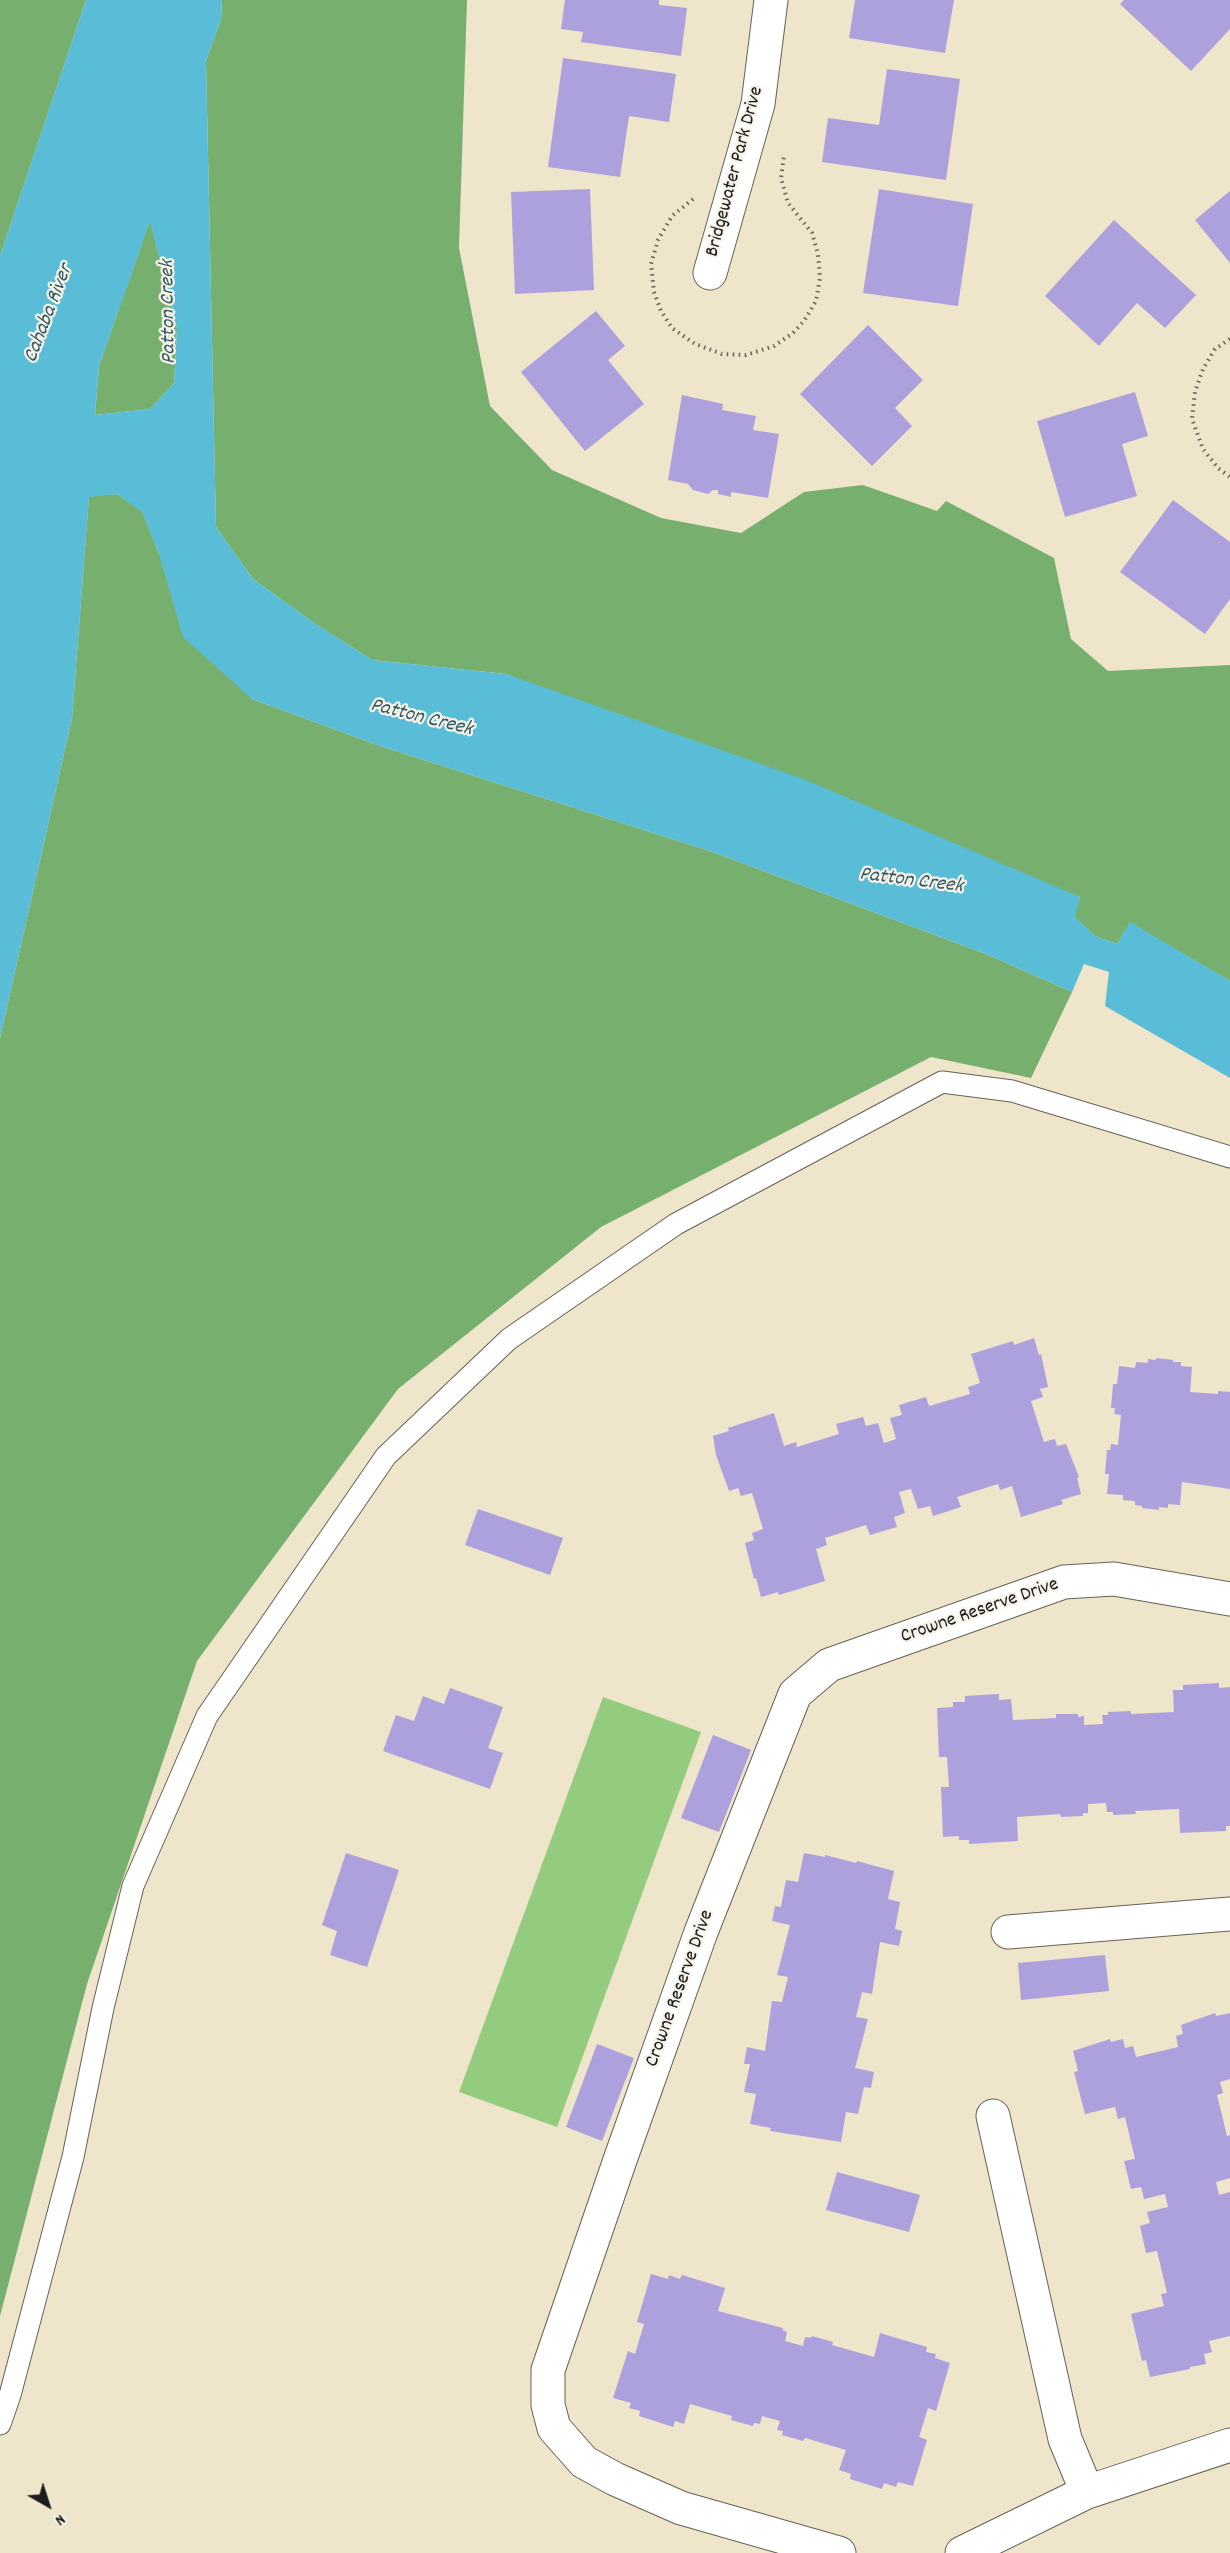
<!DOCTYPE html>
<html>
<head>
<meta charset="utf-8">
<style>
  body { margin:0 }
  #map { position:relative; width:1230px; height:2553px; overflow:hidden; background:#efe5ca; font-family:Dekko,sans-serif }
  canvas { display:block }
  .north { position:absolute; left:18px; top:2475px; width:60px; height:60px; -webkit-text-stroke:4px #f7f3e8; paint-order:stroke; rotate:141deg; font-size:16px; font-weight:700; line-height:24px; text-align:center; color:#1c1c1c }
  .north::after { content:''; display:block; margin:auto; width:21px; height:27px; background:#1c1c1c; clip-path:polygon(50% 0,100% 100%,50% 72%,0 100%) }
</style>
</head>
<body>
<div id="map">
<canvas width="1230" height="2553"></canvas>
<div class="north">N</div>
</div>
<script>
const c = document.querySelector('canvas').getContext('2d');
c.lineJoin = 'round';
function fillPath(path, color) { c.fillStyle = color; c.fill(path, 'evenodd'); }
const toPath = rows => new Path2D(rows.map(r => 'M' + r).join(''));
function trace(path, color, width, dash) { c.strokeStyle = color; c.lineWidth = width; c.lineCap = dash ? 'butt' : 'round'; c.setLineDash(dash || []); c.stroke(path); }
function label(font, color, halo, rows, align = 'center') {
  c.font = font + ' Dekko,sans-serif'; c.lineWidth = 4.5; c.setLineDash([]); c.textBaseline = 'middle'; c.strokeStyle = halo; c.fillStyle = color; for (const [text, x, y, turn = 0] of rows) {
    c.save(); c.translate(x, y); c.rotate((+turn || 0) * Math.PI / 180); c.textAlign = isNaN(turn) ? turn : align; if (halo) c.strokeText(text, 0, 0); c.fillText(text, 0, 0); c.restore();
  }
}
fillPath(toPath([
  [603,1697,701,1732,557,2127,459,2092]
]), '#94cc7f');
fillPath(toPath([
  [0,0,86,0,0,256],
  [222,0,467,0,459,248,490,406,552,470,661,518,741,533,804,492,863,485,937,511,946,501,1054,558,1071,639,1108,671,1230,665,1230,981,1130,923,1117,944,1095,936,1074,917,1080,897,506,674,372,660,314,623,253,579,216,527,206,61,221,19],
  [150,220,177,328,174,383,150,409,95,415,99,366],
  [117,494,142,511,159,554,252,699,380,746,710,851,986,954,1072,992,1031,1078,931,1057,601,1227,398,1389,197,1661,87,1984,0,2316,0,1038,72,718,89,496]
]), '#77b06e');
fillPath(toPath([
  [86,0,222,0,221,19,206,61,216,527,253,579,314,623,372,660,506,674,806,780,1080,897,1075,917,1095,936,1117,944,1130,922,1230,981,1230,1078,1105,1006,1109,972,1084,964,1072,992,986,954,710,851,380,746,252,699,183,637,159,554,142,512,117,494,89,497,72,718,0,1038,0,256],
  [150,221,177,328,174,383,150,409,95,415,99,366]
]), '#59bdd7');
fillPath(toPath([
  [565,0,659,0,659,5,687,8,681,56,581,42,583,32,561,29],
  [855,0,954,0,945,53,849,38],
  [1124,0,1230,0,1230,29,1191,71,1120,4],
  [563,58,676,74,669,122,629,116,620,177,548,167],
  [887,69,960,79,946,180,822,162,828,118,879,125],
  [590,189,594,290,515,294,511,192],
  [879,189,973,204,958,306,863,293],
  [1230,191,1230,263,1195,220],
  [1114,220,1196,295,1165,328,1137,303,1099,346,1045,296],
  [596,311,625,346,608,360,644,404,585,451,521,372],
  [868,325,923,380,895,408,912,426,872,466,800,394],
  [1135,392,1148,436,1122,444,1137,496,1065,517,1037,421],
  [682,395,723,404,722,410,756,416,753,430,779,434,768,498,731,492,731,497,718,494,718,490,713,490,708,494,693,490,688,484,668,480],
  [1173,500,1230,542,1230,599,1205,634,1120,572],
  [1034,1338,1039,1355,1041,1354,1048,1387,1040,1389,1043,1397,1031,1401,1044,1442,1055,1439,1057,1446,1066,1444,1079,1477,1077,1478,1081,1494,1061,1500,1063,1504,1021,1517,1012,1486,1000,1490,998,1484,957,1497,961,1507,933,1516,930,1506,918,1509,911,1489,899,1492,905,1513,894,1517,897,1527,870,1535,866,1525,825,1538,827,1545,816,1549,825,1581,779,1595,778,1592,761,1597,756,1578,754,1579,745,1543,754,1540,752,1533,763,1529,752,1493,741,1496,738,1488,729,1491,716,1455,713,1436,729,1431,728,1428,774,1413,784,1446,796,1442,797,1447,839,1434,836,1424,863,1417,866,1426,878,1423,884,1443,896,1439,890,1418,902,1415,899,1405,926,1397,929,1406,970,1394,968,1387,980,1383,971,1354,1013,1341,1014,1345],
  [1156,1358,1173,1360,1173,1362,1181,1362,1181,1366,1192,1367,1190,1392,1218,1394,1218,1391,1230,1392,1230,1489,1182,1482,1180,1505,1168,1504,1168,1508,1159,1507,1159,1510,1142,1508,1142,1506,1135,1505,1135,1501,1123,1500,1123,1495,1107,1494,1109,1474,1105,1474,1107,1450,1110,1450,1111,1444,1118,1445,1121,1415,1114,1414,1115,1408,1111,1408,1113,1384,1117,1384,1119,1366,1135,1368,1136,1362,1148,1363,1148,1359,1156,1360],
  [478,1509,563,1538,550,1575,465,1545],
  [1219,1683,1219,1688,1230,1687,1230,1826,1226,1826,1226,1831,1180,1833,1179,1809,1135,1811,1136,1814,1113,1815,1113,1812,1107,1812,1106,1803,1088,1804,1088,1813,1083,1813,1083,1816,1061,1817,1060,1814,1017,1817,1018,1841,969,1844,969,1840,959,1840,959,1836,943,1837,941,1787,949,1787,947,1757,939,1757,937,1708,953,1707,953,1702,965,1702,965,1696,999,1694,999,1700,1011,1699,1013,1720,1056,1718,1056,1714,1078,1714,1078,1717,1084,1716,1084,1725,1103,1724,1102,1715,1108,1715,1108,1712,1131,1711,1131,1714,1174,1712,1173,1690,1183,1690,1183,1685],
  [450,1688,503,1707,488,1748,503,1753,490,1789,383,1751,396,1715,414,1721,423,1696,444,1704],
  [713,1735,751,1750,719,1832,681,1818],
  [346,1853,399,1870,367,1967,330,1955,337,1931,322,1925],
  [804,1853,825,1857,825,1855,856,1863,857,1861,894,1871,888,1899,900,1902,895,1929,902,1931,899,1946,880,1942,872,1994,862,1992,856,2017,868,2019,855,2068,874,2072,871,2088,864,2087,858,2114,846,2112,841,2142,770,2131,771,2128,750,2124,756,2094,744,2092,750,2064,744,2064,747,2047,765,2051,772,2001,782,2002,788,1977,777,1975,790,1925,772,1921,775,1906,781,1907,786,1880,798,1882],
  [1105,1955,1109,1991,1021,2000,1018,1963],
  [1215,2013,1216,2016,1230,2013,1230,2079,1220,2082,1223,2093,1217,2095,1227,2136,1230,2135,1230,2178,1216,2182,1219,2195,1230,2192,1230,2336,1209,2341,1212,2352,1204,2354,1206,2364,1190,2367,1190,2369,1150,2377,1146,2360,1142,2361,1131,2314,1164,2306,1161,2294,1167,2293,1157,2251,1146,2253,1140,2226,1150,2223,1147,2212,1168,2207,1165,2194,1144,2199,1141,2187,1131,2189,1124,2161,1135,2159,1125,2117,1118,2119,1115,2107,1085,2114,1074,2072,1078,2071,1073,2051,1110,2039,1111,2042,1123,2039,1125,2048,1133,2046,1136,2057,1178,2047,1176,2036,1183,2034,1181,2025],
  [597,2044,634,2058,602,2141,566,2127],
  [837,2172,920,2195,909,2232,826,2210],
  [651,2274,668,2279,669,2275,680,2279,682,2275,725,2288,718,2311,783,2328,782,2330,787,2332,785,2341,803,2346,805,2337,811,2338,812,2336,833,2342,832,2345,874,2357,880,2333,927,2347,926,2352,936,2354,935,2358,950,2363,936,2411,928,2408,919,2437,927,2440,913,2486,898,2482,896,2487,884,2483,882,2489,850,2479,851,2474,839,2470,846,2450,805,2438,803,2441,782,2435,783,2431,777,2430,780,2421,762,2416,760,2424,754,2423,753,2426,731,2420,732,2416,690,2404,684,2424,675,2421,673,2427,639,2416,640,2411,629,2408,631,2403,613,2398,628,2351,635,2354,644,2324,637,2322]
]), '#aca1dc');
const service = toPath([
  [0,2424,10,2395,73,2157,103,2008,133,1886,207,1716,386,1456,509,1339,676,1224,942,1082,1012,1091,1230,1157]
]);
const minor = toPath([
  [710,273,758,104,771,0],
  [1008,1932,1230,1914],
  [993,2116,1065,2439,1087,2492],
  [839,2553,681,2508,615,2479,584,2462,554,2428,548,2405,548,2370,620,2160,701,1932,795,1694,829,1665,1064,1582,1114,1579,1230,1599],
  [962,2553,1087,2492,1230,2445]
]);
trace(service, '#666259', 23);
trace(minor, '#666259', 35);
trace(toPath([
  [693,199,672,216,658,240,651,264,654,292,661,311,672,328,695,344,722,354,746,355,774,346,793,333,804,321,816,301,820,278,818,254,812,233,788,203,781,178,784,155],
  [1230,339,1215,349,1203,369,1195,392,1192,419,1203,449,1218,468,1230,477]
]), '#666259', 4, [1.5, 4.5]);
trace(service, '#fff', 21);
trace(minor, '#fff', 33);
label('20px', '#1c1c1c', '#f7f3e8', [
  ["Bridgewater Park Drive",736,172,-75],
  ["Crowne Reserve Drive",980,1612,-19],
  ["Crowne Reserve Drive",681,1989,-70]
]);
label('italic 21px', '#345c67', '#f7f3e8', [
  ["Patton Creek",170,312,-91],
  ["Cahaba River",50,314,-69],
  ["Patton Creek",421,719,14],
  ["Patton Creek",911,882,7]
]);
</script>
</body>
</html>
